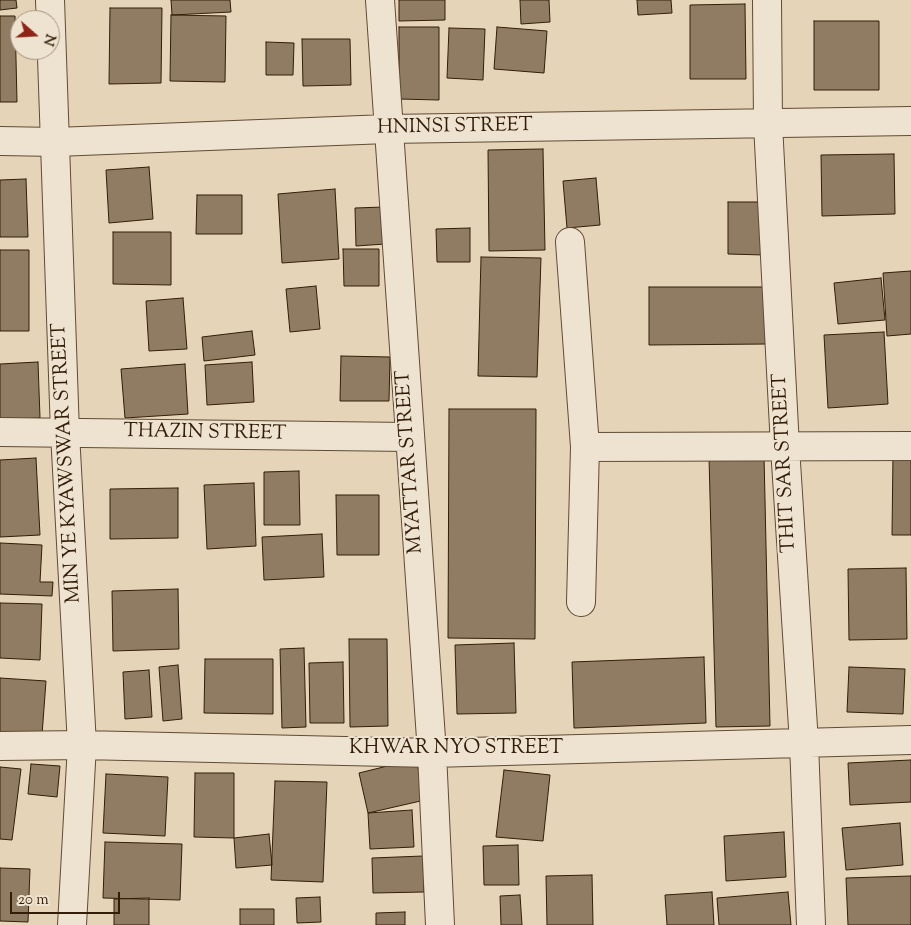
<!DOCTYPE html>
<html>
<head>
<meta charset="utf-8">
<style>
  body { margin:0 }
  #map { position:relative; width:911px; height:925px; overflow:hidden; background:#e5d4b7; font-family:"Sorts Mill Goudy",serif }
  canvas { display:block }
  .north { position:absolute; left:10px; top:10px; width:50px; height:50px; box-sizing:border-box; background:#eee3d0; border:1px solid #a39480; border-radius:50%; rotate:109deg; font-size:14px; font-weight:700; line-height:20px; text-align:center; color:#331d08 }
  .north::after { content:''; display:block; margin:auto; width:18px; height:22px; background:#8f2418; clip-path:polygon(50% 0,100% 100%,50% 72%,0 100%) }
  .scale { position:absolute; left:10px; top:892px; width:110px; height:22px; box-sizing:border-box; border:2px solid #331d08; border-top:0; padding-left:6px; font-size:15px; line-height:18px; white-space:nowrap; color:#331d08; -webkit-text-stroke:4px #eee3d0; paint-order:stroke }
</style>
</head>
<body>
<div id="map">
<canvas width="911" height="925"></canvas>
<div class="north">N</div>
<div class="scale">20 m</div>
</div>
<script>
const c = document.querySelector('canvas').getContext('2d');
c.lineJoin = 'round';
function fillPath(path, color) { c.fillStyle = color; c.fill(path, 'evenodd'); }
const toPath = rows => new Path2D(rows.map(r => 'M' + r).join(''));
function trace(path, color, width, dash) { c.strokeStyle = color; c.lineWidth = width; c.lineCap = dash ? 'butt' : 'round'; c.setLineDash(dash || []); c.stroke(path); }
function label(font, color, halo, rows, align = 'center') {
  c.font = font + ' "Sorts Mill Goudy",serif'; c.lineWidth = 4; c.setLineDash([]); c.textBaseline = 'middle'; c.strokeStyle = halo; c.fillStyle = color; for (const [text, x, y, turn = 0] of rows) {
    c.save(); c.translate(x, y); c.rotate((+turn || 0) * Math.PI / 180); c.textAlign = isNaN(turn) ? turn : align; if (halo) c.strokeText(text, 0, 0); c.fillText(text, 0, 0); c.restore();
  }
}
const building = toPath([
  [0,0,16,0,17,8,0,10,0,0],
  [171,0,230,0,231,12,172,15,171,0],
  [399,0,445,0,445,20,399,21,399,0],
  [520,0,549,0,550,22,521,24,520,0],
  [637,0,671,0,672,13,638,15,637,0],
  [745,4,746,79,690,79,690,5,745,4],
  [110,8,162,8,161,83,109,84,110,8],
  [171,15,226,16,225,82,170,81,171,15],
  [0,16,15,16,17,102,0,102,0,16],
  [814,21,879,21,879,90,814,90,814,21],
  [399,27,439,27,439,100,399,99,399,27],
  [497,27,547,31,544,73,494,69,497,27],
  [449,28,485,29,483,80,447,78,449,28],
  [302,39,350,39,351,85,303,86,302,39],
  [266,42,294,43,293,75,266,75,266,42],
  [543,149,545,250,489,251,488,150,543,149],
  [894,154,895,214,822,216,821,155,894,154],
  [149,167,153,219,109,223,106,170,149,167],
  [596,178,600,225,567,228,563,181,596,178],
  [26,179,28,237,0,237,0,180,26,179],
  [335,189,339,259,282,263,278,194,335,189],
  [197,195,242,195,242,234,196,234,197,195],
  [728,202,765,202,764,255,728,254,728,202],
  [384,207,385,244,356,246,355,208,384,207],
  [470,228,470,262,437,262,436,229,470,228],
  [113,232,171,232,171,285,113,284,113,232],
  [343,249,379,249,379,286,344,286,343,249],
  [0,250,29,250,29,331,0,331,0,250],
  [481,257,541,258,537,377,478,376,481,257],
  [911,271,911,334,887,336,883,273,911,271],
  [881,278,885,320,838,324,834,283,881,278],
  [316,286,320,329,290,332,286,289,316,286],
  [649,287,768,287,767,344,649,345,649,287],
  [183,298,187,349,149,351,146,301,183,298],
  [252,331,255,355,204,361,202,337,252,331],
  [884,332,888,404,828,408,824,335,884,332],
  [341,356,390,357,389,401,340,401,341,356],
  [38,362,40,418,0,420,0,364,38,362],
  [252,362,254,402,207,405,205,365,252,362],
  [185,364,188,414,125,418,121,369,185,364],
  [449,409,536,409,535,639,448,638,449,409],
  [893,454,911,455,911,535,892,535,893,454],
  [764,455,770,726,716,727,709,457,764,455],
  [36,458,40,535,0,537,0,460,36,458],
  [299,471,300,525,264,525,264,472,299,471],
  [254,483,256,546,207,549,204,485,254,483],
  [178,488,178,538,110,539,110,489,178,488],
  [336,495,379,495,379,555,337,555,336,495],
  [322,534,324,577,264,580,262,537,322,534],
  [0,543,42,545,40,582,53,582,52,596,0,594,0,543],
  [906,568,907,639,849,640,848,569,906,568],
  [178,589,179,649,113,651,112,591,178,589],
  [0,603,42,604,40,660,0,658,0,603],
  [349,639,387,639,388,726,350,727,349,639],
  [514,643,516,713,457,714,455,645,514,643],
  [304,648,306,727,282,728,280,649,304,648],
  [704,657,706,723,574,728,572,662,704,657],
  [205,659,273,659,273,714,204,713,205,659],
  [343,662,344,723,310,723,309,663,343,662],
  [178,665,182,719,163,721,159,667,178,665],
  [849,667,905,669,903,714,847,712,849,667],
  [149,670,152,717,125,719,123,672,149,670],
  [0,678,46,681,42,735,0,732,0,678],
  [416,759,425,800,368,813,359,773,416,759],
  [911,760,911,802,850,805,848,763,911,760],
  [31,764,60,766,57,797,28,794,31,764],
  [0,767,21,769,12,840,0,839,0,767],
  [504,770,550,775,543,841,496,837,504,770],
  [195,773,234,773,234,838,194,837,195,773],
  [106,774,168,777,165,836,103,833,106,774],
  [275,781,327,782,323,882,271,880,275,781],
  [412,810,414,847,370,849,368,813,412,810],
  [900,823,903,865,846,870,842,828,900,823],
  [784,832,786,877,726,881,724,836,784,832],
  [269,834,272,865,236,868,234,838,269,834],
  [105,842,182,844,180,900,103,898,105,842],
  [518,845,519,885,484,885,483,846,518,845],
  [423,856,424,892,373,893,372,858,423,856],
  [0,868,30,869,28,922,0,921,0,868],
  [592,875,593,925,547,925,546,876,592,875],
  [911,876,911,925,848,925,846,878,911,876],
  [712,892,714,925,667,925,665,895,712,892],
  [788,892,791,925,719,925,717,898,788,892],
  [520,895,522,925,501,925,500,896,520,895],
  [320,897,321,922,297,923,296,898,320,897],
  [149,898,149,925,114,925,114,899,149,898],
  [240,909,274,909,274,925,240,925,240,909],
  [405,912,405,925,376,925,376,913,405,912]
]);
fillPath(building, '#907c63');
trace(building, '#331d08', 1);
const minor = toPath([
  [50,0,65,433,82,745,72,925],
  [380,0,432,753,440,925],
  [767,0,768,124,785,447,804,743,811,925],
  [0,141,56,142,387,129,911,121],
  [570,242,585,447],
  [0,432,409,437],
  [581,602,585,447,911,446],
  [0,746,82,745,432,753,911,740]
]);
trace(minor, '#604b34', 30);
trace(minor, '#eee3d0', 28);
label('20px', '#331d08', '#eee3d0', [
  ["HNINSI STREET",455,128,-1],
  ["THAZIN STREET",205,434,1],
  ["MYATTAR STREET",411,462,-94],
  ["MIN YE KYAWSWAR STREET",68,463,-93],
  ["THIT SAR STREET",786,463,-93],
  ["KHWAR NYO STREET",456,750]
]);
</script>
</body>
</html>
